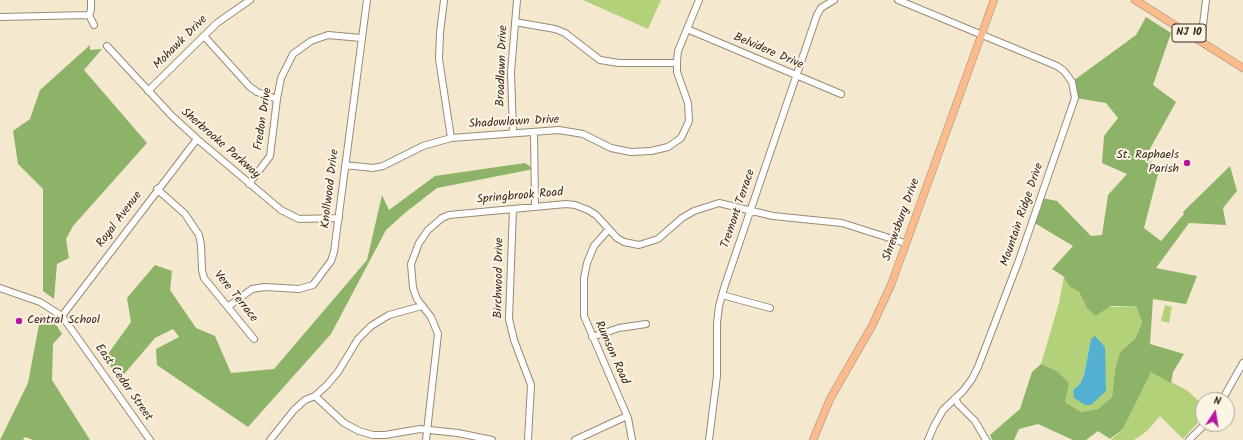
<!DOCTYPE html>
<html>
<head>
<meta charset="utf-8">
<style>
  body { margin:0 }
  #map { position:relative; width:1243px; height:440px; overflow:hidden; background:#f4e9ce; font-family:Kalam,sans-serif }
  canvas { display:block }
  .north { position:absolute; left:1195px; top:392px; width:40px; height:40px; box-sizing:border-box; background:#fcf5e5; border:1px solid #afa495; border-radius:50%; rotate:12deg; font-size:11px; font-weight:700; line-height:16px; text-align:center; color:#3b2a1e }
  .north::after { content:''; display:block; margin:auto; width:14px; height:18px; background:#b5179e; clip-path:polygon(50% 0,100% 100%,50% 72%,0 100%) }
</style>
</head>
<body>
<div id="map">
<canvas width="1243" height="440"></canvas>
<div class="north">N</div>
</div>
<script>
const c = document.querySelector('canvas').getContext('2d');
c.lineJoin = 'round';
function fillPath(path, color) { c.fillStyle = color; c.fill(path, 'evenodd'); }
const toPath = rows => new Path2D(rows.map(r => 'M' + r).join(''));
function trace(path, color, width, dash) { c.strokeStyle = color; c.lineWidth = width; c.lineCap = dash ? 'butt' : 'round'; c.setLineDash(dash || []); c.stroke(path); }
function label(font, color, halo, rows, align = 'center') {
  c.font = font + ' Kalam,sans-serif'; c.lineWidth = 4; c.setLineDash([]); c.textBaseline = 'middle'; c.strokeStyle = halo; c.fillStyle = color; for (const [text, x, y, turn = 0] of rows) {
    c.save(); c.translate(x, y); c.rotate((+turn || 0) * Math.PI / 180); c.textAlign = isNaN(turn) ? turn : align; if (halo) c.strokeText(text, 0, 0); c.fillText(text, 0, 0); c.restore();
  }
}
fillPath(toPath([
  [583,0,661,0,648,29],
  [1064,276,1070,287,1079,292,1087,308,1136,306,1142,321,1135,339,1120,352,1115,370,1112,397,1098,409,1081,412,1065,402,1057,371,1041,364,1059,303],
  [1091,339,1091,405,1073,390,1080,384,1084,375],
  [1165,305,1172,307,1169,323,1161,321],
  [1151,371,1188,391,1203,405,1203,417,1183,439,1160,416,1147,431,1134,440,1111,440,1123,429]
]), '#b2d178');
fillPath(toPath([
  [1146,17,1171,33,1153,85,1176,102,1146,156,1159,170,1144,228,1161,241,1184,214,1183,212,1230,166,1237,191,1223,208,1226,225,1189,223,1156,268,1197,276,1186,304,1153,299,1150,344,1184,354,1173,372,1171,383,1151,372,1123,429,1110,439,1098,431,1086,440,1073,440,1038,424,1019,429,1014,440,992,440,990,435,1020,409,1032,372,1041,364,1057,371,1069,383,1065,402,1081,412,1098,409,1112,397,1115,370,1120,352,1135,339,1142,322,1136,306,1111,306,1095,316,1087,308,1079,292,1070,287,1063,276,1052,269,1073,246,1033,222,1042,198,1057,201,1091,236,1102,235,1108,195,1127,174,1102,163,1104,136,1118,118,1106,103,1076,98,1073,81,1136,35],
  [90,45,90,50,102,49,84,70,147,143,73,226,66,239,69,258,57,264,54,299,43,291,43,189,18,164,13,131,30,119,40,90],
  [525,163,534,169,437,188,406,212,386,230,331,334,248,427,157,365,156,349,179,337,173,329,155,338,119,380,105,358,131,322,127,298,155,265,172,271,170,290,196,328,215,336,231,373,274,369,367,260,382,195,389,210,435,176],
  [41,314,57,326,62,334,53,344,52,380,90,440,33,440,25,437,23,440,0,440,28,383]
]), '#8db368');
fillPath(toPath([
  [1095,336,1105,347,1106,391,1091,405,1085,405,1074,398,1073,390,1080,384,1084,375,1091,339]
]), '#53b0d1');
const minor = toPath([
  [91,0,91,10,89,15,94,25],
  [444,0,440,33,439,59,451,138],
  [898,0,1057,66,1064,71,1072,82,1075,98,1019,260,978,367,972,379,963,391,943,410,934,426,928,440],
  [0,17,89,15],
  [515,22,555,29,565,33,600,60,619,63,677,63],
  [687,29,841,94],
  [204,36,250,87,257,92,277,99],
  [1201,41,1206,0],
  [107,46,172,116,197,139,281,210,299,219,339,218],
  [148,91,217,23,250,0],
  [534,132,535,207],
  [513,133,511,72,517,0],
  [345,165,373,168,383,166,423,146,451,138,559,130,583,134,611,148,631,152,651,151,668,147,681,138,689,121,688,103,677,72,677,61,678,51,699,0],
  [249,184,270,156,277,99,281,78,293,54,311,41,328,35,361,38],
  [157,189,185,214,199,235,201,245,202,270,204,278,254,339],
  [513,209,509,319,514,340,531,385,528,440],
  [608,230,594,246,587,263,584,278,584,316,628,418,632,440],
  [0,288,40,302,62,316,150,440],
  [722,295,770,308],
  [229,306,252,289,265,287,299,289,313,285,331,261,334,252,367,0],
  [62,316,197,139],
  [592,337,619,328,646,324],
  [315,396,344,423,359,431,373,435,385,435,420,429,458,433,492,440],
  [955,398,958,404,975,421,986,440],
  [1222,400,1243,363],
  [270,440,294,410,305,400,315,396,327,385,338,372,358,339,371,326,389,315,422,306],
  [426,440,438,334,431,317,417,299,413,288,411,264,419,243,428,230,442,218,449,215,566,204,575,205,588,210,596,215,617,238,624,242,639,245,658,239,682,218,694,211,719,203,773,216,842,223,905,243],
  [575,440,627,416],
  [709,440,717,376,717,323,719,306,724,288,817,15,821,8,834,0],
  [1189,440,1205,424]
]);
const major = toPath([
  [1135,0,1243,68],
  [813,440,830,399,872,326,891,285,994,0]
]);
trace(minor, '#988a76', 8);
trace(major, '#988a76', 8);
trace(minor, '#fff', 6);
trace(major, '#fbbb8c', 7);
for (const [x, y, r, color] of [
  [1187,163,4,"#b5179e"],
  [19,321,4,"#b5179e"]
]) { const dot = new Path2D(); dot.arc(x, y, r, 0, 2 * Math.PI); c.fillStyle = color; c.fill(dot); trace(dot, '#fcf5e5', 1.5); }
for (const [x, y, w] of [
  [1189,33,34]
]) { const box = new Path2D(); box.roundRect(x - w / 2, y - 9, w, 18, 3); c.fillStyle = '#fcf5e5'; c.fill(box); trace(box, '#3b2a1e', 1); }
label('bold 11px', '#3b2a1e', null, [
  ["NJ 10",1189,33]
]);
label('12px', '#3b2a1e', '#fcf5e5', [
  ["Mohawk Drive",181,43,-45],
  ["Belvidere Drive",768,52,23],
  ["Broadlawn Drive",503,66,-88],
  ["Fredon Drive",264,119,-81],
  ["Shadowlawn Drive",514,123,-3],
  ["Sherbrooke Parkway",220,144,41],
  ["Knollwood Drive",331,189,-83],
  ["Springbrook Road",520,197,-5],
  ["Tremont Terrace",739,209,-71],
  ["Mountain Ridge Drive",1023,215,-71],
  ["Royal Avenue",120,220,-53],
  ["Shrewsbury Drive",902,220,-70],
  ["Birchwood Drive",500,278,-89],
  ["Vere Terrace",235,297,51],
  ["Rumson Road",611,353,66],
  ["East Cedar Street",123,383,55]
]);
label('12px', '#3b2a1e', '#fcf5e5', [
  ["St. Raphaels",1179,156],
  ["Parish",1179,170],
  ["Central School",27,321,"left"]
], 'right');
</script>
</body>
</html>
